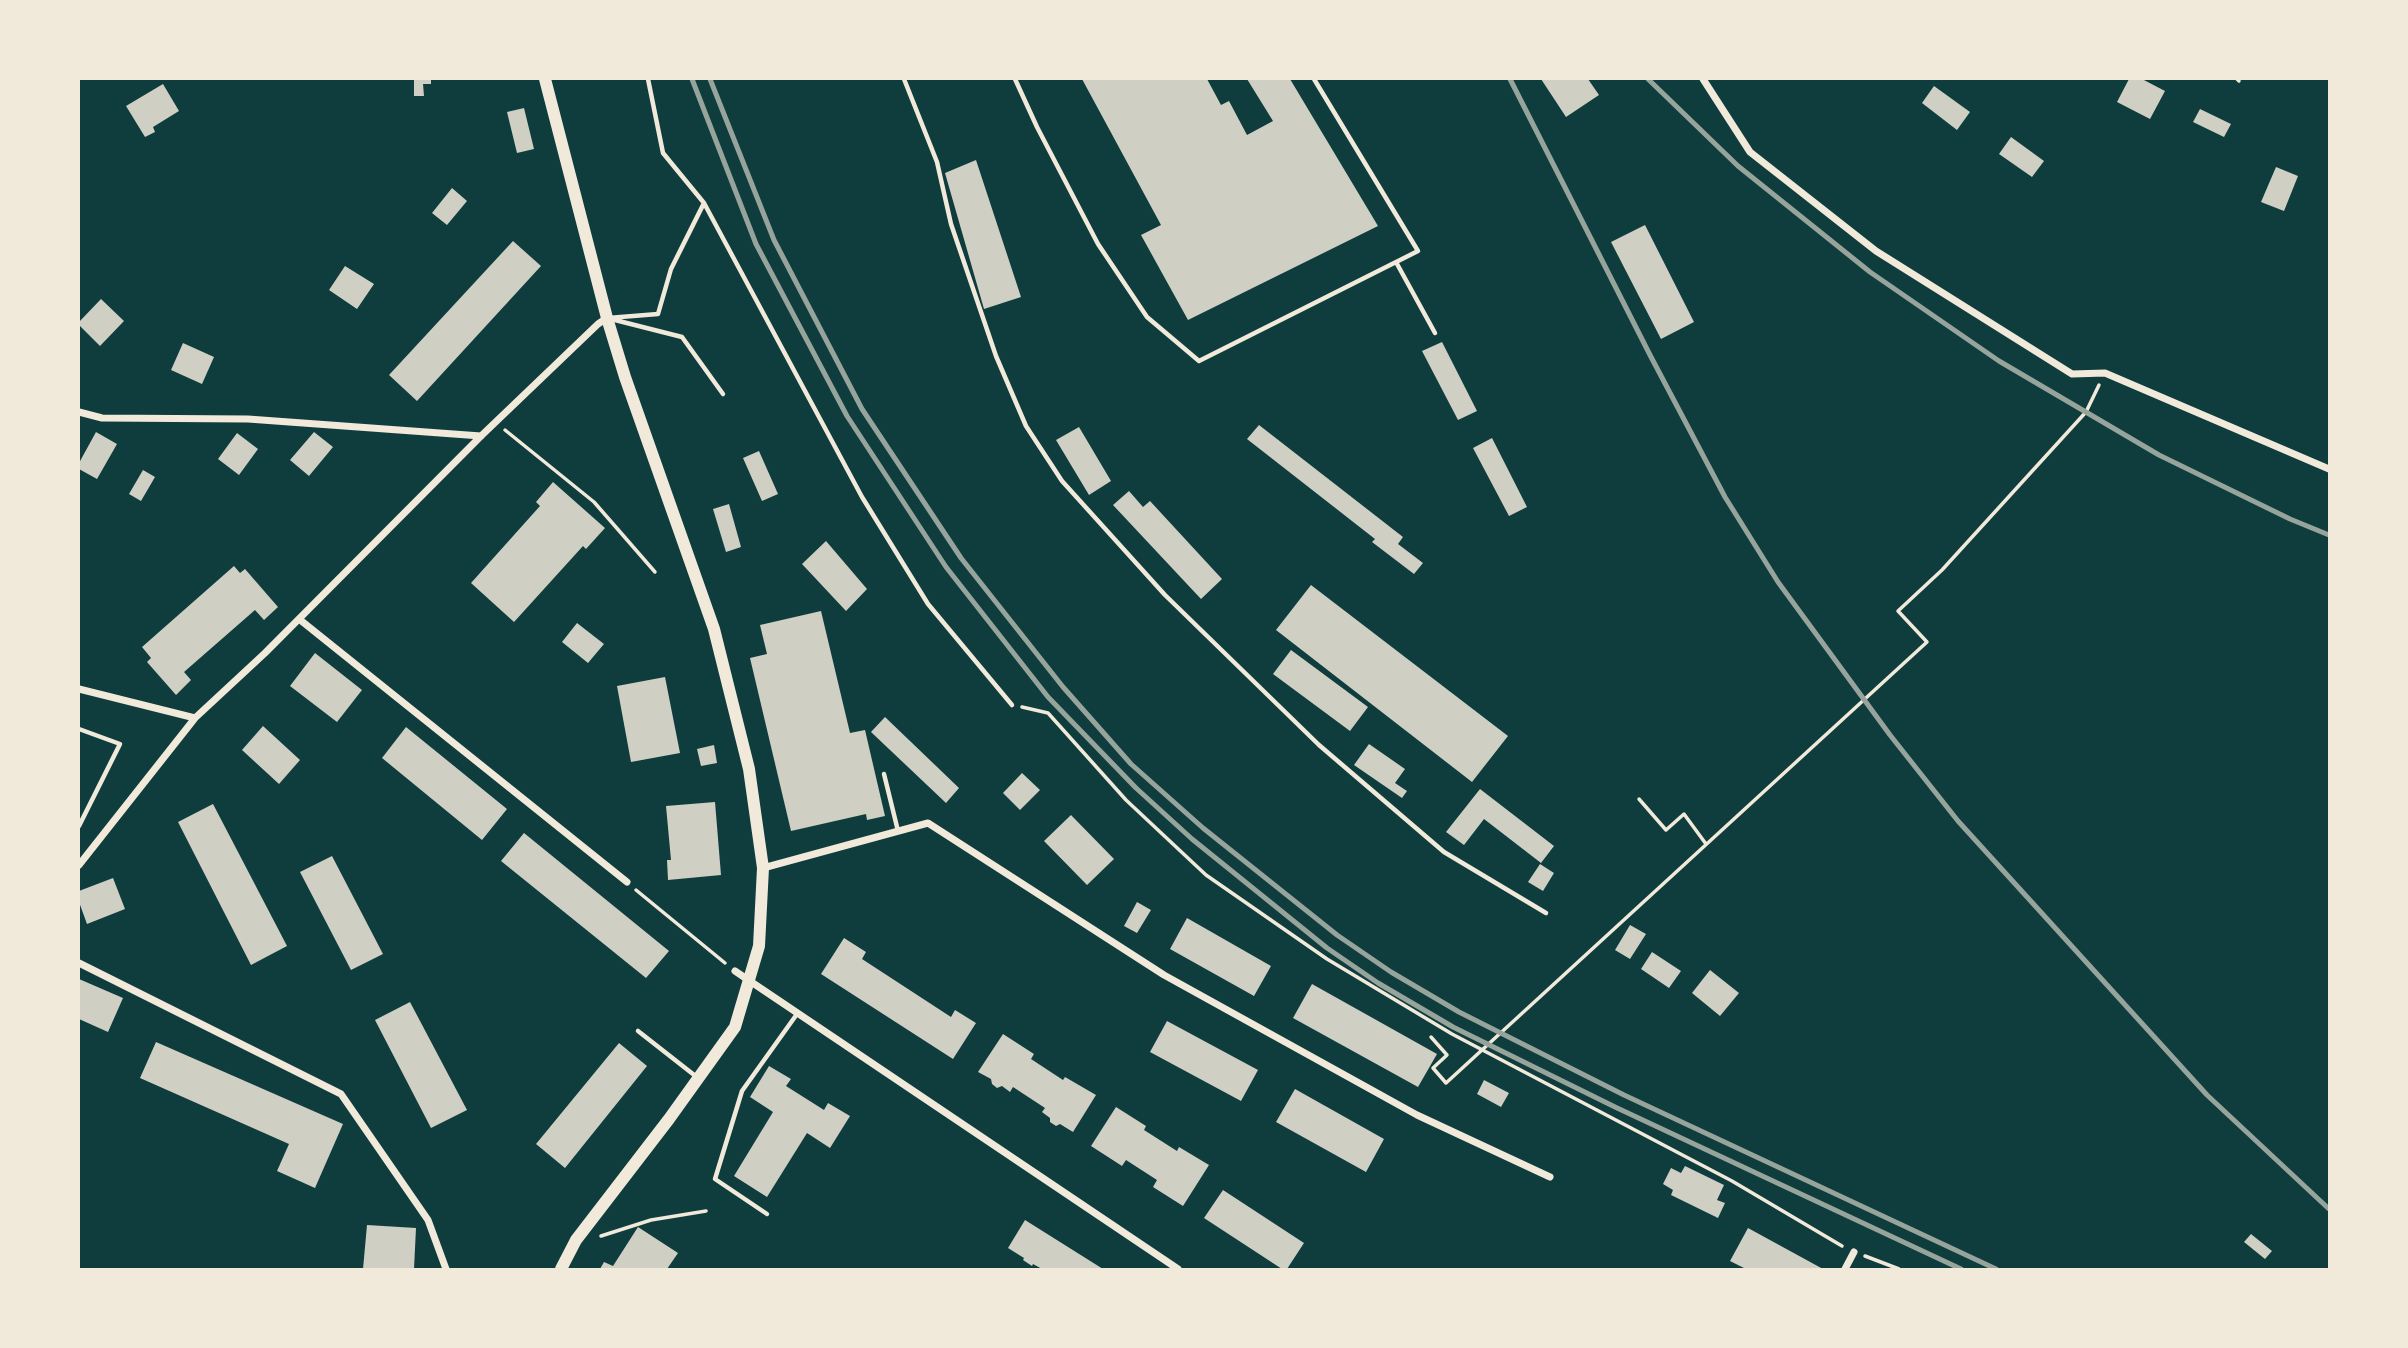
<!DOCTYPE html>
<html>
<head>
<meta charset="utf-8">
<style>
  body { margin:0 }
  #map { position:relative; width:2408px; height:1348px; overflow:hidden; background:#0f3d3e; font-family:"Fira Sans Condensed",sans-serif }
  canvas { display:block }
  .frame { position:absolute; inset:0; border:80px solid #f1e9da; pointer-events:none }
</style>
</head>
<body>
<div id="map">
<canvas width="2408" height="1348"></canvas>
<div class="frame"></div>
</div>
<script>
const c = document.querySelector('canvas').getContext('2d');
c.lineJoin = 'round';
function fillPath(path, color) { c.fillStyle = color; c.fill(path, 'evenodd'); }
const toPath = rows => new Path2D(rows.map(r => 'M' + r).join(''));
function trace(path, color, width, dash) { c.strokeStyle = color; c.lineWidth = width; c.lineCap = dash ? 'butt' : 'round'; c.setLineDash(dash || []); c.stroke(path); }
fillPath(toPath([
  [414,79,431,79,431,84,423,84,424,96,414,96],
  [1082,79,1207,79,1221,105,1229,101,1247,135,1273,121,1247,79,1290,79,1378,226,1188,320,1141,235,1161,225],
  [1541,79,1588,79,1599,95,1566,117],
  [2129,79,2142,79,2165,91,2150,119,2117,102],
  [163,84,179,111,153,127,155,132,145,137,126,106],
  [1934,86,1970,112,1957,130,1922,103],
  [524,108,534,149,517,153,507,112],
  [2200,109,2231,124,2224,137,2193,122],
  [2011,137,2044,161,2032,177,1999,154],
  [976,160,1021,297,984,309,945,173],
  [2276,167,2298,176,2284,211,2261,202],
  [452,188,467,201,447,225,432,213],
  [1645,225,1694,322,1661,339,1611,242],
  [513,241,541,266,417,401,389,375],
  [345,266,374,284,357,309,329,290],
  [101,299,124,321,100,346,79,325,79,322],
  [1442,342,1477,411,1458,420,1422,351],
  [183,343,214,357,202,384,171,370],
  [1259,425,1403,537,1398,544,1423,563,1414,574,1372,542,1375,539,1247,439],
  [1079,427,1111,481,1089,495,1056,440],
  [96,432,117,444,97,479,79,469,79,463],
  [314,432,333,447,309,476,290,460],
  [237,433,258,449,239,475,218,459],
  [1492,438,1527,507,1509,516,1473,448],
  [759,451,778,494,762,501,743,458],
  [143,470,155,477,141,501,129,494],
  [553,482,605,528,586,549,583,546,514,622,471,583,540,506,536,502],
  [1129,491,1143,507,1150,501,1222,579,1201,599,1113,505],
  [729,504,741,547,726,552,713,509],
  [826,541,867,589,846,611,802,564],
  [234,566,240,573,245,569,278,607,264,620,255,610,184,672,191,680,176,695,147,662,151,658,142,647],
  [1311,585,1508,736,1472,782,1276,630],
  [821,611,850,733,865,730,885,816,867,820,866,814,791,831,750,658,767,654,760,625],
  [577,623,604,644,588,663,562,642],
  [1291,650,1368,707,1350,731,1273,674],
  [315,653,362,690,337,722,290,686],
  [665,677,680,753,631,762,617,686],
  [885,717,959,788,946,803,871,732],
  [263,726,300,760,279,784,242,750],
  [406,727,507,809,482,840,382,758],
  [1369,744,1405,769,1395,783,1407,791,1402,798,1354,765],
  [714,745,717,763,701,766,697,749],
  [1022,773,1040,790,1020,810,1003,793],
  [1480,789,1554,846,1541,863,1484,819,1464,845,1446,832],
  [715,802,721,875,668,880,667,860,671,860,666,806],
  [213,804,287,946,251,965,178,822],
  [1071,815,1114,859,1087,885,1044,841],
  [524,833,669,951,646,978,501,861],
  [332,856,383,954,351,970,300,872],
  [1540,864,1554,873,1543,891,1528,882],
  [113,878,125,909,87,924,79,902,79,891],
  [1137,902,1151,910,1137,933,1124,926],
  [1187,918,1271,966,1254,996,1170,949],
  [1630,925,1646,934,1630,959,1615,950],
  [844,938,866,952,862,959,951,1017,955,1010,976,1023,953,1059,821,974],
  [1652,952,1681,971,1669,988,1641,969],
  [1710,970,1739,993,1720,1016,1692,993],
  [79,979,123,998,108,1032,79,1019],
  [1312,984,1437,1054,1418,1087,1293,1018],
  [410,1002,467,1110,431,1128,375,1020],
  [1167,1021,1258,1070,1241,1101,1150,1052],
  [1003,1034,1034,1054,1031,1059,1063,1080,1065,1077,1096,1095,1073,1132,1060,1124,1056,1126,1050,1122,1050,1118,1042,1112,1045,1108,1013,1087,1010,1092,1002,1086,997,1088,992,1084,991,1079,978,1072],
  [156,1042,343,1124,315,1188,277,1171,289,1144,140,1078],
  [619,1043,647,1066,565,1168,536,1144],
  [769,1066,791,1079,786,1086,824,1110,828,1103,850,1116,830,1148,807,1133,767,1197,734,1176,773,1112,750,1097],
  [1484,1080,1509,1093,1501,1107,1477,1094],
  [1295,1089,1384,1139,1366,1172,1276,1122],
  [1116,1107,1146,1126,1144,1130,1177,1151,1179,1147,1209,1165,1183,1206,1153,1187,1157,1180,1126,1160,1122,1166,1091,1146],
  [1685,1166,1724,1185,1717,1200,1725,1203,1718,1218,1671,1195,1673,1190,1663,1184,1671,1168,1681,1173],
  [1223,1190,1304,1243,1287,1269,1282,1269,1204,1218],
  [1025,1220,1103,1269,1042,1269,1033,1264,1032,1266,1023,1260,1024,1258,1008,1248],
  [367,1225,416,1228,414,1269,363,1269],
  [638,1227,678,1253,667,1269,600,1269,604,1262,613,1266],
  [1748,1228,1823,1269,1746,1269,1730,1261],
  [2251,1234,2272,1251,2265,1259,2244,1242]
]), '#cfcfc3');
trace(toPath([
  [2237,79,2239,81],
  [505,430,594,502,655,572],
  [1022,707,1048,713,1126,800,1206,875,1327,959,1452,1034,1732,1181,1842,1246],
  [1639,799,1666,830,1684,814,1706,844],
  [636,890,725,963],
  [1431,1037,1447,1055,1433,1068,1446,1083,1927,642,1898,611,1942,570,2086,412,2099,385],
  [601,1236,651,1220,706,1211],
  [1865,1256,1899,1269]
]), '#f1e9da', 3.5);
trace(toPath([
  [648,79,663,153,704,203,862,497,928,604,1012,705],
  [904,79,937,162,951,224,996,356,1026,426,1062,481,1165,595,1319,745,1444,852,1546,913],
  [1015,79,1037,127,1098,244,1147,317,1199,361,1418,251,1314,79],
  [1396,262,1435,333],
  [608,318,658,314,671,269,704,203],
  [611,319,682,337,723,394],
  [79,729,120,744,79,826],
  [884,774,898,831],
  [638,1031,698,1078],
  [767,1214,715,1179,742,1091,797,1014]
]), '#f1e9da', 4.5);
trace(toPath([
  [1703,79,1750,152,1876,251,2072,374,2105,373,2329,469],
  [79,412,102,418,248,419,481,436],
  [299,619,627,882],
  [79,689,195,718,265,653,481,436,598,324,607,318],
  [79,865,195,718],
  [763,868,928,823,1164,975,1417,1115,1550,1177],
  [79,963,341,1094,428,1220,446,1269],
  [735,971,1178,1269],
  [1845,1269,1854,1252]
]), '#f1e9da', 7);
trace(toPath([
  [545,79,607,318,625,377,714,629,749,769,763,868,759,946,735,1027,669,1119,576,1240,561,1269]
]), '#f1e9da', 12);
trace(toPath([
  [692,79,756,244,847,416,946,567,1048,697,1136,788,1192,839,1327,948,1378,983,1453,1027,1615,1107,1961,1269],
  [710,79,774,240,862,409,961,558,1063,687,1131,764,1203,828,1337,935,1391,972,1459,1012,1624,1095,1996,1269],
  [1510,79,1650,355,1725,497,1778,582,1890,735,1958,821,2207,1095,2329,1209],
  [1648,79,1738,166,1870,272,1999,361,2159,455,2290,519,2329,535]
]), '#97a49c', 5);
</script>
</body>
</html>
